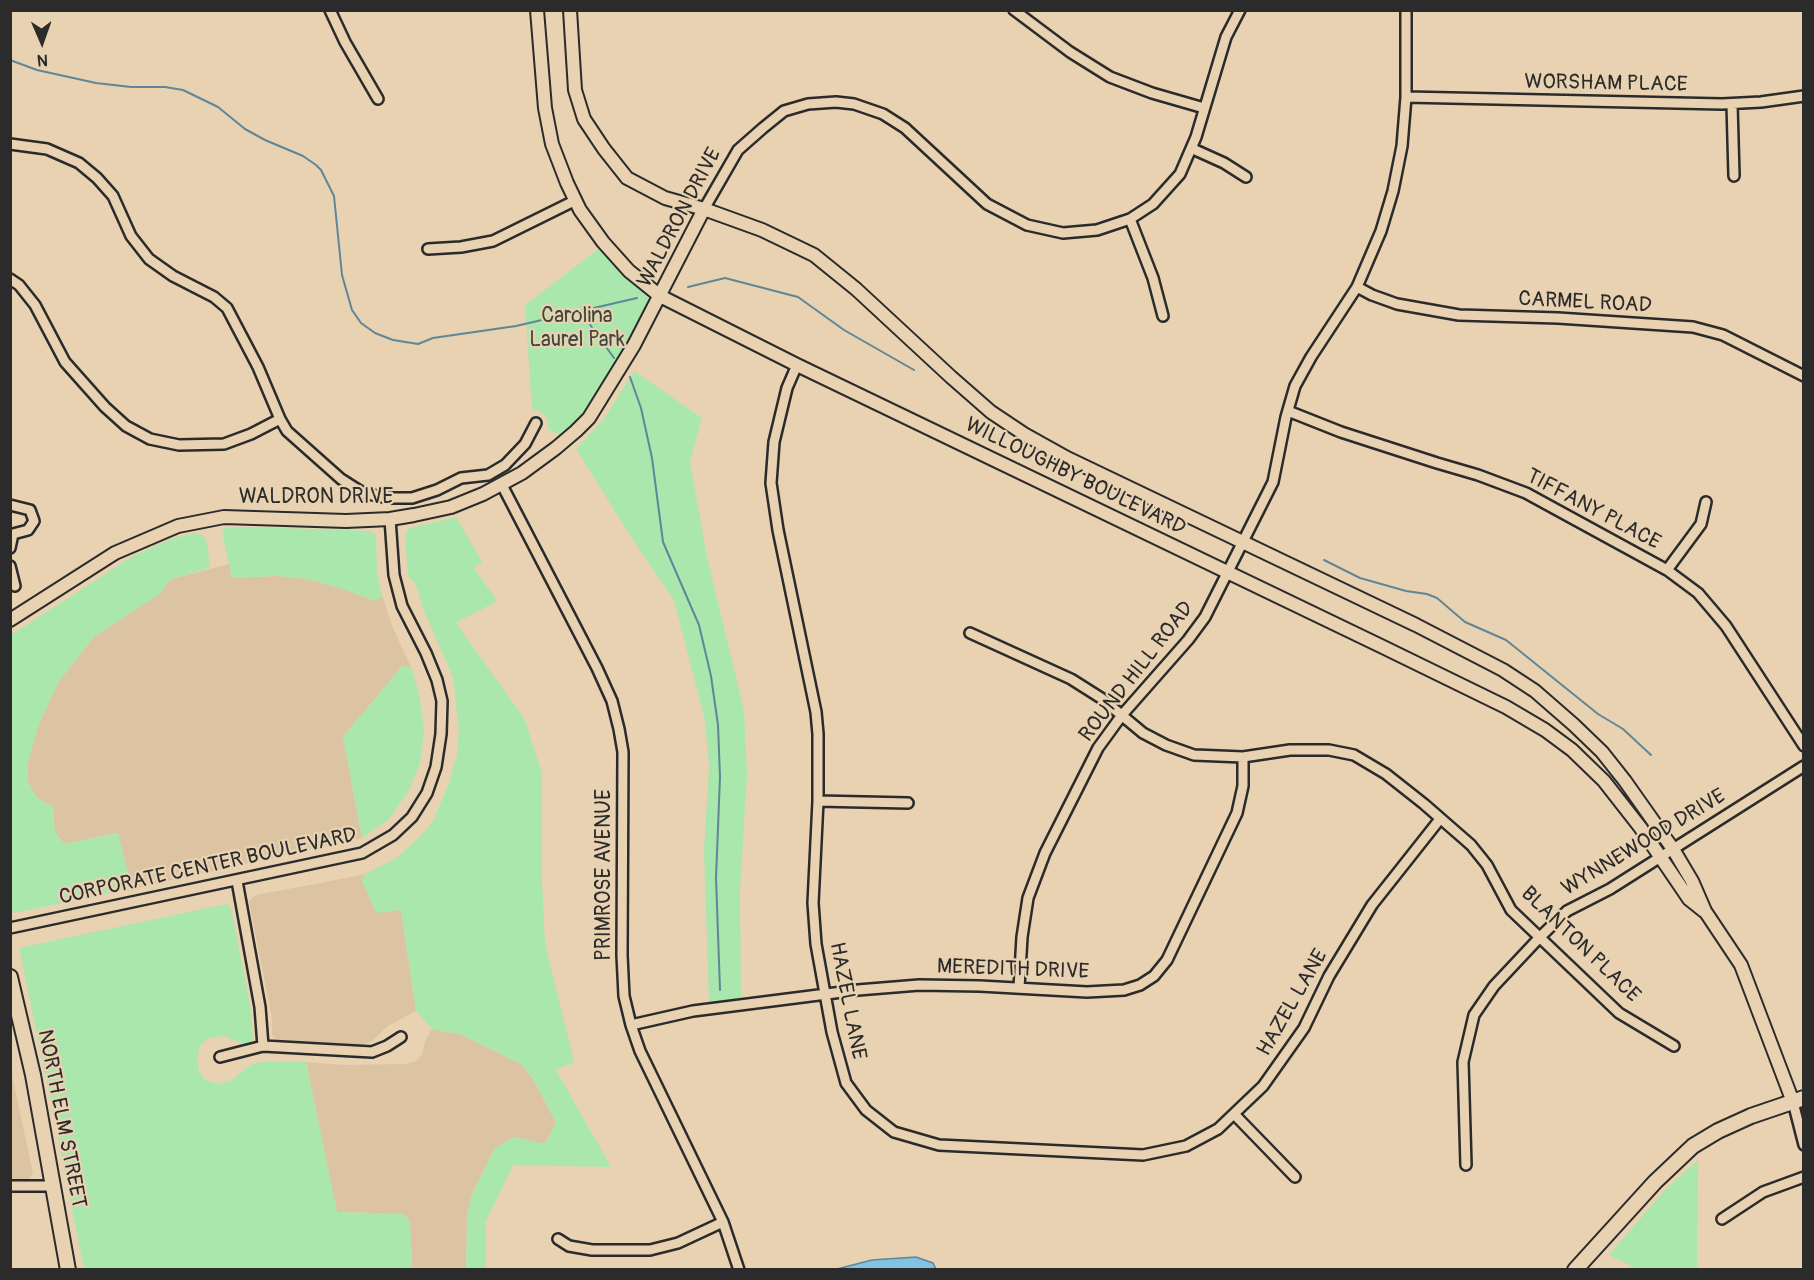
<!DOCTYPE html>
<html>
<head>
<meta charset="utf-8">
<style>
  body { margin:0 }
  #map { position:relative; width:1814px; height:1280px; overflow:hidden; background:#e8d2b1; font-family:Pangolin,sans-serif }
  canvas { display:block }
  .frame { position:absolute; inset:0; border:12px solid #2b2b2b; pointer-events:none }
  .north { position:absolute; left:12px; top:12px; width:60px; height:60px; -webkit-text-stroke:4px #e8d2b1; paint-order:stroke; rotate:178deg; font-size:16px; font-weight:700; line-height:24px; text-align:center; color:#2b2b2b }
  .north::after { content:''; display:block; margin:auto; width:21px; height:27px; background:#2b2b2b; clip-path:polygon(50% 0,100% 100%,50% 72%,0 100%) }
</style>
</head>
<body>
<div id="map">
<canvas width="1814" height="1280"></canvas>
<div class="frame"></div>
<div class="north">N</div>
</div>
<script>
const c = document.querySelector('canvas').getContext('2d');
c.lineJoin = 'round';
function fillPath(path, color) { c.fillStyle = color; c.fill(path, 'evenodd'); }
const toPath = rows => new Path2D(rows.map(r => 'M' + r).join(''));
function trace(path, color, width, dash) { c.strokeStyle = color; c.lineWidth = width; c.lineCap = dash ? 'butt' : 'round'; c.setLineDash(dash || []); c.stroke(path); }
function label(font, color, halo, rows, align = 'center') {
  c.font = font + ' Pangolin,sans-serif'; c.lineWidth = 4.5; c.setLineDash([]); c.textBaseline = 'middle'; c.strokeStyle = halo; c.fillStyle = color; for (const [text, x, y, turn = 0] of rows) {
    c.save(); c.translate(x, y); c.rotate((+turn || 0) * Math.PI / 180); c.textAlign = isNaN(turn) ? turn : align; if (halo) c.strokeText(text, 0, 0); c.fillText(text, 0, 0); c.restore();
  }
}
fillPath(toPath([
  [229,564,232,578,278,576,308,579,343,589,375,601,382,596,393,628,411,667,402,667,343,737,362,838,132,889,118,833,64,844,55,832,53,807,36,797,28,781,27,765,39,724,59,681,94,637,161,593,169,580],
  [365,874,363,881,401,910,416,1011,388,1026,372,1041,362,1045,345,1048,281,1042,275,1039,272,1034,272,1018,249,902,255,895,321,883],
  [432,1029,460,1034,521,1064,534,1080,556,1123,545,1144,514,1137,495,1148,472,1194,467,1215,466,1269,412,1269,410,1221,403,1214,337,1212,306,1062,344,1065,405,1064,416,1061,422,1054,426,1039],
  [10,1066,33,1173,28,1180,11,1180]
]), '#dcc4a2');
fillPath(toPath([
  [600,248,648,295,649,305,624,351,585,415,562,436,548,429,548,420,541,412,532,409,525,305],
  [634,371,702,418,690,462,707,557,744,711,747,774,740,891,741,998,709,1003,704,851,709,765,705,721,674,600,635,543,576,449,604,419],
  [456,517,482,562,474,568,497,601,456,623,524,718,542,773,542,881,545,944,574,1062,556,1070,611,1167,513,1165,486,1221,486,1270,466,1269,467,1215,472,1194,495,1148,514,1137,545,1144,556,1123,534,1080,521,1064,460,1034,432,1029,416,1011,401,910,376,913,362,881,365,874,395,859,419,838,433,821,449,783,457,755,459,731,453,677,423,609,418,591,413,580,408,577,405,534,410,528],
  [251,527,371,531,376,536,377,572,382,596,375,601,343,589,308,579,278,576,232,578,222,532,224,528],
  [195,533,203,535,207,544,210,568,169,580,161,593,94,637,59,681,39,724,27,765,28,781,36,797,53,807,55,832,64,844,118,833,132,889,14,913,10,907,11,635,133,556,171,539],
  [402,666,411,667,419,693,424,730,420,763,408,792,388,820,362,838,343,737],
  [226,904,231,908,251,1010,253,1038,250,1043,241,1043,224,1036,209,1038,200,1046,197,1059,199,1072,205,1080,218,1084,231,1081,250,1065,261,1062,273,1061,306,1062,337,1212,403,1214,410,1221,412,1269,84,1269,51,1102,19,948],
  [1698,1160,1697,1269,1637,1269,1609,1255,1664,1191]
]), '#a9e7ad');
const water = toPath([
  [916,1257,933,1263,936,1269,837,1269,872,1260,916,1257]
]);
fillPath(water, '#82c2e3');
trace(water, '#5f8699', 1.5);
trace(toPath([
  [10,60,37,70,96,83,131,87,165,87,183,90,218,107,245,129,265,140,303,156,316,165,321,170,334,196,342,275,352,310,361,323,375,333,393,340,418,344,433,338,516,326,637,298],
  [688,287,725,278,798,297,844,330,914,370],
  [582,311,591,326,614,358],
  [630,377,641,408,652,458,663,542,699,625,711,676,718,725,720,777,716,878,720,990],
  [1324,560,1360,578,1406,591,1427,594,1437,598,1465,622,1506,640,1598,714,1623,729,1651,755]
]), '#5f8699', 2);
const minor = toPath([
  [330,10,345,42,378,99],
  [1014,10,1070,52,1110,77,1152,93,1204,108],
  [1406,97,1722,104,1761,102,1804,96],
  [1732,104,1734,176],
  [10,144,47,149,79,163,97,178,113,196,131,236,149,259,173,276,214,297,227,308,258,367,280,419,287,431,341,479,363,493,388,498,412,498,437,490,461,478,488,475,505,465,525,444,536,423],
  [1193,149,1224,163,1246,177],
  [704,209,738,150,763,128,784,111,808,104,836,102,854,104,883,114,905,128,987,204,1027,225,1063,233,1097,230,1130,219,1153,204,1180,174,1196,137,1226,37,1240,10],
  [1130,219,1153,278,1163,316],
  [428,249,461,247,493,241,576,200],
  [10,279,19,285,35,305,65,362,105,407,126,426,150,439,179,445,224,444,251,434,280,419],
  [1357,287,1372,295,1397,304,1459,315,1558,318,1693,327,1723,335,1804,376],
  [797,365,787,388,774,442,771,483,778,530,816,712,818,734,818,801,813,903,816,944,832,1032,846,1083,866,1110,894,1132,939,1145,1143,1155,1186,1146,1218,1129,1263,1086,1304,1028,1329,976,1372,905,1440,819],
  [1288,411,1341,432,1437,463,1478,475,1526,493,1667,570,1698,593,1726,626,1804,746],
  [502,485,597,668,612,701,619,729,623,752,622,955,624,996,631,1025,640,1051,723,1222,739,1270],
  [10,505,30,510,34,521,28,530,13,534],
  [10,548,13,534],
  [10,566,15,586],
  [1667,570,1701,524,1706,502],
  [970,633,1071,679,1101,698,1143,733,1166,745,1194,755,1243,757,1290,750,1329,750,1354,755,1386,774,1424,804,1471,845,1487,865,1511,910,1619,1013,1674,1046],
  [818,801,908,803],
  [237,881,260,1007,263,1046],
  [10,928,362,853,393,835,412,817,427,793,436,767,441,734,442,701,437,680,426,653,402,606,394,575,390,519],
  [1019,988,1022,937,1028,898,1045,853,1098,748,1122,715,1188,640,1205,617,1273,482,1286,417,1295,386,1311,357,1357,287,1381,231,1393,191,1402,146,1406,97,1406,10],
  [631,1025,693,1011,858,990,919,985,980,986,1087,992,1124,990,1140,985,1154,976,1167,960,1237,813,1243,786,1243,757],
  [220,1057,263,1046,372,1052,387,1046,401,1037],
  [1793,1102,1804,1145],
  [1234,1114,1295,1177],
  [1466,1165,1463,1062,1474,1015,1494,986,1540,937,1567,911,1610,889,1804,766],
  [10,1186,53,1186],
  [1722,1219,1763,1192,1804,1177],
  [558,1239,569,1246,592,1250,650,1250,678,1243,723,1222]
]);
const tertiary = toPath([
  [537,10,545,108,552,144,567,183,580,210,603,242,629,271,660,296,797,365,1383,647,1506,707,1545,730,1572,750,1604,781,1640,827,1689,899,1704,911],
  [570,10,575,90,584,119,604,149,627,178,665,198,704,209,762,230,814,255,856,289,951,377,991,412,1024,434,1067,458,1416,625,1503,670,1535,691,1574,725,1602,752,1625,781,1673,849,1692,881,1705,911,1741,965,1793,1102],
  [10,620,115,553,178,526,224,517,346,521,390,519,414,515,451,507,483,494,522,473,556,448,576,431,589,418,634,345,704,209]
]);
const secondary = toPath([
  [10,977,33,1075,68,1270],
  [1575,1270,1655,1182,1693,1146,1718,1131,1751,1116,1804,1098]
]);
trace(minor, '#2b2b2b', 14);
trace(tertiary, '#2b2b2b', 16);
trace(secondary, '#2b2b2b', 18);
trace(minor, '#e8d2b1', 9);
trace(tertiary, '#e8d2b1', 12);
trace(secondary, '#e8d2b1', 14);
label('21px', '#2b2b2b', '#e8d2b1', [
  ["WORSHAM PLACE",1606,84,1],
  ["WALDRON DRIVE",680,218,-62],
  ["CARMEL ROAD",1585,303,3],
  ["WILLOUGHBY BOULEVARD",1075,477,26],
  ["WALDRON DRIVE",316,498],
  ["TIFFANY PLACE",1593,510,28],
  ["ROUND HILL ROAD",1137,672,-52],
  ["WYNNEWOOD DRIVE",1644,843,-31],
  ["CORPORATE CENTER BOULEVARD",208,867,-12],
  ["PRIMROSE AVENUE",605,875,-90],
  ["BLANTON PLACE",1580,945,44],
  ["MEREDITH DRIVE",1013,970,2],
  ["HAZEL LANE",847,1001,79],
  ["HAZEL LANE",1293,1003,-60],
  ["NORTH ELM STREET",61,1119,79]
]);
label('21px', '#3e473e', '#e8d2b1', [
  ["Carolina",577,317],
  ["Laurel Park",577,341]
]);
</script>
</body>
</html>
